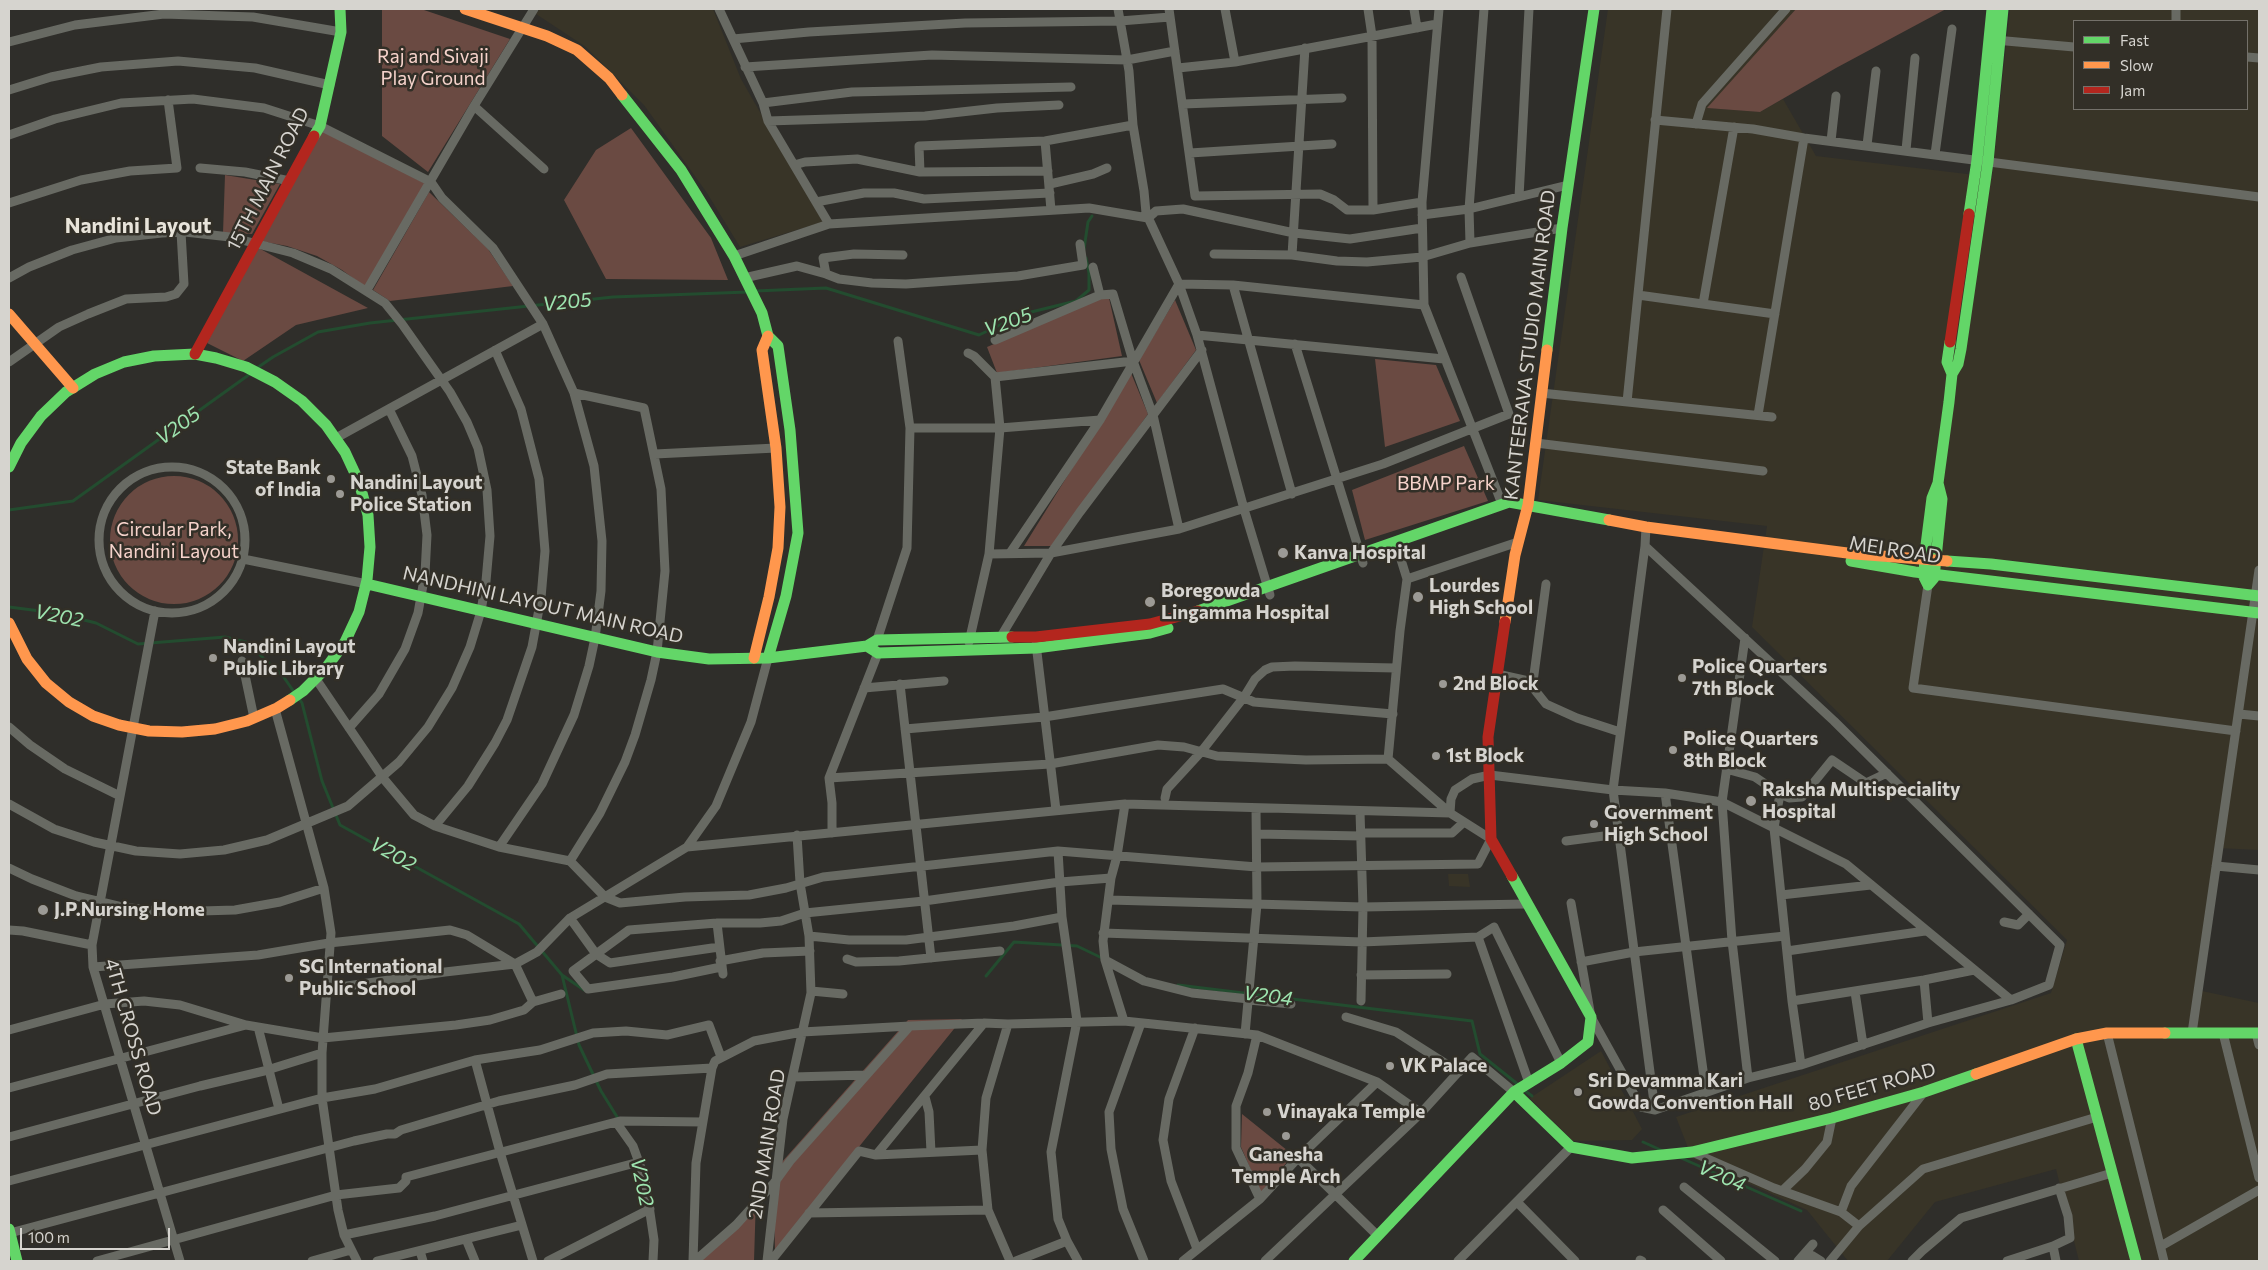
<!DOCTYPE html>
<html>
<head>
<meta charset="utf-8">
<style>
  body { margin:0 }
  #map { position:relative; width:2268px; height:1270px; overflow:hidden; background:#2f2e2a; font-family:Commissioner,sans-serif }
  canvas { display:block }
  .frame { position:absolute; inset:0; border:10px solid #d6d4cf; pointer-events:none }
  .legend { position:absolute; left:2073px; top:20px; width:175px; height:90px; box-sizing:border-box; background:#322f27; border:1px solid #74716a; margin:0; padding:6px 9px; list-style:none; font-size:15px; color:#d6d4cf }
  .legend li { display:flex; align-items:center; gap:10px; height:25px }
  .legend b { width:25px; border:1px solid #74716a }
  .scale { position:absolute; left:20px; top:1228px; width:150px; height:22px; box-sizing:border-box; border:2px solid #d6d4cf; border-top:0; padding-left:6px; font-size:15px; line-height:18px; white-space:nowrap; color:#d6d4cf; -webkit-text-stroke:4px #322f27; paint-order:stroke }
</style>
</head>
<body>
<div id="map">
<canvas width="2268" height="1270"></canvas>
<div class="frame"></div>
<ul class="legend">
<li><b style="height:6px;background:#63d668"></b>Fast</li>
<li><b style="height:6px;background:#ff974d"></b>Slow</li>
<li><b style="height:6px;background:#b3261e"></b>Jam</li>
</ul>
<div class="scale">100 m</div>
</div>
<script>
const c = document.querySelector('canvas').getContext('2d');
c.lineJoin = 'round';
function fillPath(path, color) { c.fillStyle = color; c.fill(path, 'evenodd'); }
const toPath = rows => new Path2D(rows.map(r => 'M' + r).join(''));
function trace(path, color, width, dash) { c.strokeStyle = color; c.lineWidth = width; c.lineCap = dash ? 'butt' : 'round'; c.setLineDash(dash || []); c.stroke(path); }
function label(font, color, halo, rows, align = 'center') {
  c.font = font + ' Commissioner,sans-serif'; c.lineWidth = 5; c.setLineDash([]); c.textBaseline = 'middle'; c.strokeStyle = halo; c.fillStyle = color; for (const [text, x, y, turn = 0] of rows) {
    c.save(); c.translate(x, y); c.rotate((+turn || 0) * Math.PI / 180); c.textAlign = isNaN(turn) ? turn : align; if (halo) c.strokeText(text, 0, 0); c.fillText(text, 0, 0); c.restore();
  }
}
fillPath(toPath([
  [540,9,713,9,741,79,823,222,740,247,707,193,644,105,586,47,536,14],
  [1608,9,1796,9,1708,108,1760,112,1783,99,1816,156,1992,177,2010,9,2259,9,2259,850,2217,848,2197,990,2259,1003,2259,1261,2079,1261,2056,1169,1935,1202,1887,1261,1848,1261,1807,1210,1692,1158,1676,1117,2051,993,2067,940,1752,627,1767,526,1538,500],
  [2074,21,2247,21,2247,109,2074,109],
  [1448,874,1468,874,1470,887,1449,886],
  [1601,1051,1642,1129,1632,1140,1573,1141,1530,1098]
]), '#383427');
fillPath(toPath([
  [382,9,421,9,510,39,428,172,382,136],
  [1796,9,1946,9,1836,68,1760,112,1707,108],
  [631,128,711,238,728,280,606,279,564,200,596,150],
  [322,129,426,184,365,287,342,270,317,256,287,246,255,240],
  [225,175,280,184,252,234,223,233],
  [429,192,488,249,513,286,390,301,373,290],
  [255,246,368,308,296,325,243,361,207,343],
  [1101,298,1109,298,1122,356,997,373,987,347],
  [1175,300,1196,350,1157,403,1139,360],
  [1375,359,1436,365,1460,421,1385,447],
  [1131,373,1148,414,1053,546,1024,546],
  [1464,446,1488,501,1365,540,1352,490],
  '110 540a64 64 0 1 1 128 0a64 64 0 1 1-128 0Z',
  [962,1019,775,1251,773,1172,908,1020],
  [1242,1114,1293,1155,1261,1193,1241,1147],
  [756,1197,754,1261,700,1261]
]), '#6a4a42');
trace(toPath([
  [1084,249,1088,222,1092,216],
  [755,291,826,288,979,335,1023,314,1076,301,1089,290,1089,273,1086,258],
  [257,368,273,357,318,332,370,323,613,297,748,292],
  [9,510,73,501,250,374],
  [9,607,56,613,96,623,138,644,225,637,246,642,283,676,294,692],
  [298,697,302,703,322,781,340,825,519,924,562,975,579,1045,601,1091,619,1120],
  [562,975,584,990],
  [986,976,1014,942,1077,946,1102,958],
  [1178,985,1472,1021,1480,1054,1520,1086],
  [1524,1090,1532,1096],
  [1643,1142,1663,1151],
  [1681,1158,1801,1211]
]), '#234c2f', 3);
trace(toPath([
  [719,9,763,103,768,121,829,224],
  [1118,9,1129,71,1133,125,1144,191,1146,213,1179,284,1197,335,1244,509,1270,595],
  [1169,9,1195,196,1320,194,1334,200,1347,210,1373,210,1422,202],
  [1225,9,1235,62],
  [1368,9,1372,36,1373,210],
  [1414,9,1417,28],
  [2176,21,2176,9],
  [733,39,809,32,965,23,1120,21,1170,17],
  [1995,40,2074,47],
  [9,42,75,25,164,14,253,17,341,32],
  [2247,57,2259,58],
  [745,67,932,55,1127,60,1175,51],
  [1178,68,1235,62,1437,24],
  [9,90,51,77,101,67,178,61,255,68,330,85],
  [763,103,852,92,1071,87],
  [1183,104,1342,98],
  [474,106,544,169],
  [1655,120,1753,129,1804,138,2259,197],
  [768,121,925,116,997,108,1059,105],
  [1696,124,1702,104,1786,9],
  [9,135,55,119,121,103,193,99,264,108,320,126,431,182,442,198,493,248,543,324,574,393,594,466,602,541,601,591,595,638,589,666,574,715,542,784,499,847],
  [1045,141,1051,210],
  [1831,141,1836,96],
  [1867,145,1876,71],
  [1906,150,1915,58],
  [1190,153,1332,144],
  [1935,154,1952,29],
  [794,165,805,162,857,159,920,172,1048,171],
  [200,168,245,172,290,181],
  [920,172,919,146,1045,141,1133,125],
  [1050,184,1093,174,1107,168],
  [1519,197,1529,9],
  [816,202,864,193,894,193,924,199,1050,193],
  [9,203,81,180,130,171,177,168,168,100],
  [1422,215,1469,209,1568,185],
  [1470,243,1469,209,1484,9],
  [1214,254,1292,255,1337,261,1367,262,1422,257,1470,243,1562,228],
  [903,255,854,254,823,258,826,274,839,279,872,283,906,284,1018,276,1083,265,1080,244],
  [1292,255,1305,48],
  [734,256,829,224,1089,208,1148,218,1156,211,1183,209,1294,233,1350,239,1422,228],
  [1093,267,1100,295],
  [9,278,29,267,72,250,116,238,162,233,185,232,230,237,293,253,331,269,385,303,402,324,450,392,467,422,478,448,487,490,490,536,486,581,481,611,470,647,452,688,428,727,399,762,348,806,267,840,224,850,180,854,136,851,94,842,54,829,9,804],
  [744,278,797,266,826,274],
  [1233,285,1292,494],
  [367,290,474,106,534,9],
  [1638,295,1775,314],
  [1703,304,1734,127],
  [1424,305,1422,202,1439,9],
  [1197,335,1444,359],
  [995,340,1100,295,1113,294,1133,361,1153,415,1179,529],
  [1295,344,1363,563],
  [968,353,974,356,995,377,1000,428,989,554,969,642],
  [9,362,59,327,88,314,126,299,166,297,176,294,184,284,181,232],
  [995,377,1133,361],
  [1541,393,1772,417],
  [1627,402,1667,9],
  [1758,415,1804,138],
  [910,428,1000,428,1100,420],
  [336,438,543,324],
  [1536,443,1763,471],
  [655,454,776,448],
  '99 540a73 73 0 1 1 146 0a73 73 0 1 1-146 0Z',
  [1645,546,1613,790,1655,1110],
  [1398,550,1407,579],
  [1010,553,1100,420,1179,284,1233,285,1424,305,1502,504],
  [989,554,1051,553,1179,529,1383,464,1509,414,1461,277],
  [243,559,367,584],
  [1546,584,1533,682,1534,689,1546,704,1577,718,1620,732],
  [1928,585,1913,688,2236,731],
  [155,611,92,945,93,967,180,1261],
  [1000,638,1051,553,1080,512,1202,350],
  [1745,638,1722,802,1732,941,1748,1078],
  [877,640,907,548,910,428,898,341],
  [1036,644,1056,810],
  [242,661,254,718],
  [1497,674,1533,682],
  [316,679,383,778,414,815,435,826,499,847,570,861,605,897,620,903,685,897,749,895,786,888,823,877,1058,851,1257,867,1478,864,1491,839,1450,813,1125,804,687,847],
  [900,684,931,958],
  [864,688,944,681],
  [275,709,324,888,331,933,322,1053,322,1098,338,1210,344,1235,357,1261],
  [2239,714,2259,716],
  [9,727,30,745,65,769,120,796],
  [349,728,379,694,405,649,418,613,425,574,427,535,422,495,412,456,389,409],
  [905,729,1044,717,1223,689,1254,702,1393,714],
  [1726,769,1755,777,1780,794,1774,828,1792,1001,1801,1065],
  [829,778,1050,764,1158,745,1184,747,1217,756,1306,760,1388,759],
  [1665,793,1706,1092],
  [1780,794,1789,798,1802,797,1832,760,1866,783,1887,773],
  [1165,798,1167,789,1201,752,1244,697,1255,679,1265,670,1272,667,1295,666,1396,668],
  [1360,812,1363,907,1361,1001],
  [1450,813,1451,799,1455,790,1472,779,1490,775,1613,790,1665,793,1722,802,1846,864,2011,1000],
  [1450,813,1388,759,1400,631,1407,579,1518,542],
  [435,826,468,786,495,743,507,720,532,647,541,598,545,551,539,479,521,409,495,350],
  [832,833,832,803,829,778,878,653],
  [1361,833,1452,833,1464,822],
  [1257,834,1361,836],
  [1566,841,1619,834],
  [1058,851,1062,917,1077,1021,1051,1152,1058,1219,1067,1241,1078,1261],
  [570,861,600,813,625,762,635,735,651,680,657,652,665,571,661,489,644,408,574,393],
  [2216,866,2259,870],
  [9,868,32,879,76,896,122,907,167,912,235,910,280,902,324,888],
  [1781,895,1871,885],
  [1109,900,1363,907,1526,904],
  [1571,903,1591,1017,1641,1107,1655,1110,1748,1078,1801,1065,1928,1023,2011,1000,2049,985,2060,945,1834,721,1645,546,1646,527],
  [570,918,596,954,610,963,719,947],
  [2004,922,2018,925,2029,914],
  [717,923,723,974],
  [9,930,23,931,92,945],
  [1103,933,1362,942,1478,937,1494,927,1561,1063],
  [809,936,849,940,906,940,1014,926,1062,917],
  [1478,937,1529,1083],
  [1787,951,1925,931],
  [847,959,856,962,899,961,1000,951],
  [1105,960,1144,981,1192,993,1249,999],
  [720,961,763,953,810,951],
  [1581,962,1634,952,1785,936],
  [721,967,673,977,588,989,573,971,629,930,717,923,760,923,781,921,805,913,924,901,1060,882,1111,878],
  [1361,975,1447,974],
  [1924,980,1928,1023],
  [326,989,445,972,515,964,537,952,570,918,687,847,716,806,751,722,768,658],
  [811,991,843,994],
  [1855,992,1863,1045],
  [1249,1000,1291,1004],
  [1792,1001,1924,980,1974,970],
  [533,1002,561,994],
  [1346,1017,1396,1032,1459,1072],
  [1124,1021,1105,960,1103,941,1111,878,1117,856,1125,804],
  [1141,1023,1109,1112,1111,1149,1123,1209,1144,1261],
  [1008,1024,986,1098,982,1150,988,1210,1010,1261],
  [258,1027,279,1109],
  [1195,1028,1169,1099,1163,1140,1171,1181,1197,1249],
  [9,1030,105,1004,144,1001,180,1005,246,1025],
  [2107,1033,2164,1261],
  [2192,1033,2259,570],
  [2223,1033,2259,1178],
  [2256,1033,2259,1045],
  [1245,1034,1257,904,1256,808],
  [1257,1035,1248,1073,1236,1106,1236,1148,1260,1199],
  [475,1060,500,1152,533,1261],
  [793,1077,866,1075],
  [9,1088,246,1025,323,1038,456,1025,490,1020,524,1010,533,1002,515,964,467,935,450,930,329,943,258,955,93,967],
  [925,1097,929,1112,931,1152],
  [616,1122,633,1146,645,1179,654,1240,653,1261],
  [9,1137,200,1086,264,1071,322,1053],
  [1692,1152,1774,1188,1841,1212],
  [876,1155,982,1150],
  [1298,1158,1378,1236],
  [9,1181,322,1098,375,1089,475,1060,540,1050,593,1033,626,1031,667,1035,709,1025,721,1057],
  [1684,1187,1775,1261],
  [1782,1191,1805,1169,1827,1142,1832,1118],
  [1517,1202,1575,1261],
  [1663,1210,1721,1261],
  [809,1213,988,1210],
  [1859,1226,1841,1212,1851,1186,1924,1092],
  [10,1233,354,1141,387,1134,395,1134,401,1130,499,1101,575,1085,607,1074,712,1068],
  [344,1235,435,1216,639,1162],
  [466,1239,475,1261],
  [2053,1246,2056,1261],
  [2161,1246,2259,1190],
  [420,1251,423,1261],
  [1640,1260,1642,1261],
  [97,1261,336,1195,399,1188,406,1181,406,1177,620,1121,703,1122],
  [312,1261,351,1250],
  [377,1261,522,1225],
  [548,1261,650,1209],
  [693,1261,696,1163,712,1068,715,1061,754,1041,802,1032,910,1026],
  [695,1261,736,1225,774,1183,790,1161,910,1026,984,1023,1008,1024,1124,1021,1257,1035,1377,1082,1421,1113,1472,1057,1514,1092],
  [767,1261,783,1119,811,993,809,936,800,883,797,835],
  [771,1261,859,1151,876,1155,984,1023],
  [1016,1261,1067,1241],
  [1183,1261,1260,1199,1298,1158,1377,1082],
  [1265,1261,1421,1113],
  [1458,1261,1571,1147],
  [1798,1261,1813,1244],
  [1808,1261,1813,1256,1821,1261],
  [1830,1261,1859,1226,1923,1169,2097,1117],
  [1912,1261,1922,1251,1961,1218,2112,1173],
  [2007,1261,2053,1246,2070,1238,2068,1216,2059,1188]
]), '#686a63', 9);
trace(toPath([
  [622,95,681,170,734,256,762,313,768,336,778,346,790,430,798,533,786,596,768,658],
  [314,136,320,126,341,32,340,9],
  [1969,214,1977,160,1992,9],
  [1547,350,1562,228,1594,9],
  [1952,374,1958,364,1961,349,1988,162,2003,9],
  [9,467,21,443,41,416,66,392,95,374,124,362,154,356,195,354,216,358,246,367,275,382,302,401,326,425,345,452,359,482,368,515,370,547,367,580,359,612,345,642,326,668,303,691,290,700],
  [1938,483,1942,499,1934,578,1928,585,1924,577,1925,553,1932,498,1938,483,1949,402,1952,374,1947,362,1950,342],
  [1851,561,1915,572,2259,613],
  [1947,561,1991,564,2259,596],
  [367,584,657,652,709,659,768,658,867,646,877,640,1012,637],
  [1198,611,1509,502,1609,520],
  [867,646,878,653,1036,648,1150,633,1168,628],
  [2165,1033,2259,1033],
  [2076,1039,2136,1261],
  [1514,1092,1571,1147,1632,1158,1692,1152,1832,1118,1924,1092,1976,1074],
  [9,1229,17,1261],
  [1354,1261,1514,1092,1561,1063,1588,1042,1591,1017,1512,876]
]), '#63d668', 11);
trace(toPath([
  [465,9,547,36,577,50,609,78,622,95],
  [9,314,73,388],
  [1609,520,1646,527,1855,554,1947,561],
  [1505,622,1515,555,1528,505,1547,350],
  [9,623,27,659,46,683,69,702,93,716,119,725,149,731,182,732,215,729,247,721,277,708,290,700],
  [754,658,769,597,778,548,780,507,776,448,762,350,768,336],
  [1976,1074,2076,1039,2107,1033,2165,1033]
]), '#ff974d', 11);
trace(toPath([
  [1950,342,1969,214],
  [195,354,314,136],
  [1505,622,1488,737,1491,839,1512,876],
  [1012,637,1036,637,1150,624,1198,611]
]), '#b3261e', 11);
for (const [x, y, r, color] of [
  [331,479,5,"#9c9a95"],
  [340,494,5,"#9c9a95"],
  [1283,553,6,"#9c9a95"],
  [1418,597,6,"#9c9a95"],
  [1150,602,6,"#9c9a95"],
  [213,658,5,"#9c9a95"],
  [1682,678,5,"#9c9a95"],
  [1443,684,5,"#9c9a95"],
  [1673,750,5,"#9c9a95"],
  [1436,756,5,"#9c9a95"],
  [1751,801,6,"#9c9a95"],
  [1594,824,5,"#9c9a95"],
  [43,910,6,"#9c9a95"],
  [289,978,5,"#9c9a95"],
  [1390,1066,5,"#9c9a95"],
  [1578,1092,5,"#9c9a95"],
  [1267,1112,5,"#9c9a95"],
  [1286,1136,5,"#9c9a95"]
]) { const dot = new Path2D(); dot.arc(x, y, r, 0, 2 * Math.PI); c.fillStyle = color; c.fill(dot); trace(dot, '#322f27', 2); }
label('19px', '#f6d3cb', '#322f27', [
  ["Raj and Sivaji",433,57],
  ["Play Ground",433,79],
  ["BBMP Park",1446,484],
  ["Circular Park,",174,530],
  ["Nandini Layout",174,552]
]);
label('19px', '#d6d4cf', '#322f27', [
  ["15TH MAIN ROAD",268,179,-63],
  ["KANTEERAVA STUDIO MAIN ROAD",1530,345,-83],
  ["MEI ROAD",1895,550,9],
  ["NANDHINI LAYOUT MAIN ROAD",543,605,13],
  ["4TH CROSS ROAD",133,1037,74],
  ["80 FEET ROAD",1872,1087,-16],
  ["2ND MAIN ROAD",767,1144,-81]
]);
label('bold 19px', '#d6d4cf', '#322f27', [
  ["State Bank",321,468,"right"],
  ["of India",321,490,"right"],
  ["Nandini Layout",350,483],
  ["Police Station",350,505],
  ["Kanva Hospital",1294,553],
  ["Lourdes",1429,586],
  ["High School",1429,608],
  ["Boregowda",1161,591],
  ["Lingamma Hospital",1161,613],
  ["Nandini Layout",223,647],
  ["Public Library",223,669],
  ["Police Quarters",1692,667],
  ["7th Block",1692,689],
  ["2nd Block",1453,684],
  ["Police Quarters",1683,739],
  ["8th Block",1683,761],
  ["1st Block",1446,756],
  ["Raksha Multispeciality",1762,790],
  ["Hospital",1762,812],
  ["Government",1604,813],
  ["High School",1604,835],
  ["J.P.Nursing Home",54,910],
  ["SG International",299,967],
  ["Public School",299,989],
  ["VK Palace",1400,1066],
  ["Sri Devamma Kari",1588,1081],
  ["Gowda Convention Hall",1588,1103],
  ["Vinayaka Temple",1277,1112],
  ["Ganesha",1286,1155,"center"],
  ["Temple Arch",1286,1177,"center"]
], 'left');
label('italic 20px', '#9ee5b0', '#322f27', [
  ["V205",567,302,-6],
  ["V205",1008,322,-20],
  ["V205",178,426,-36],
  ["V202",59,616,11],
  ["V202",393,854,29],
  ["V204",1268,996,7],
  ["V204",1722,1176,24],
  ["V202",642,1182,78]
]);
label('bold 21px', '#e8e4da', '#322f27', [
  ["Nandini Layout",138,226]
]);
</script>
</body>
</html>
